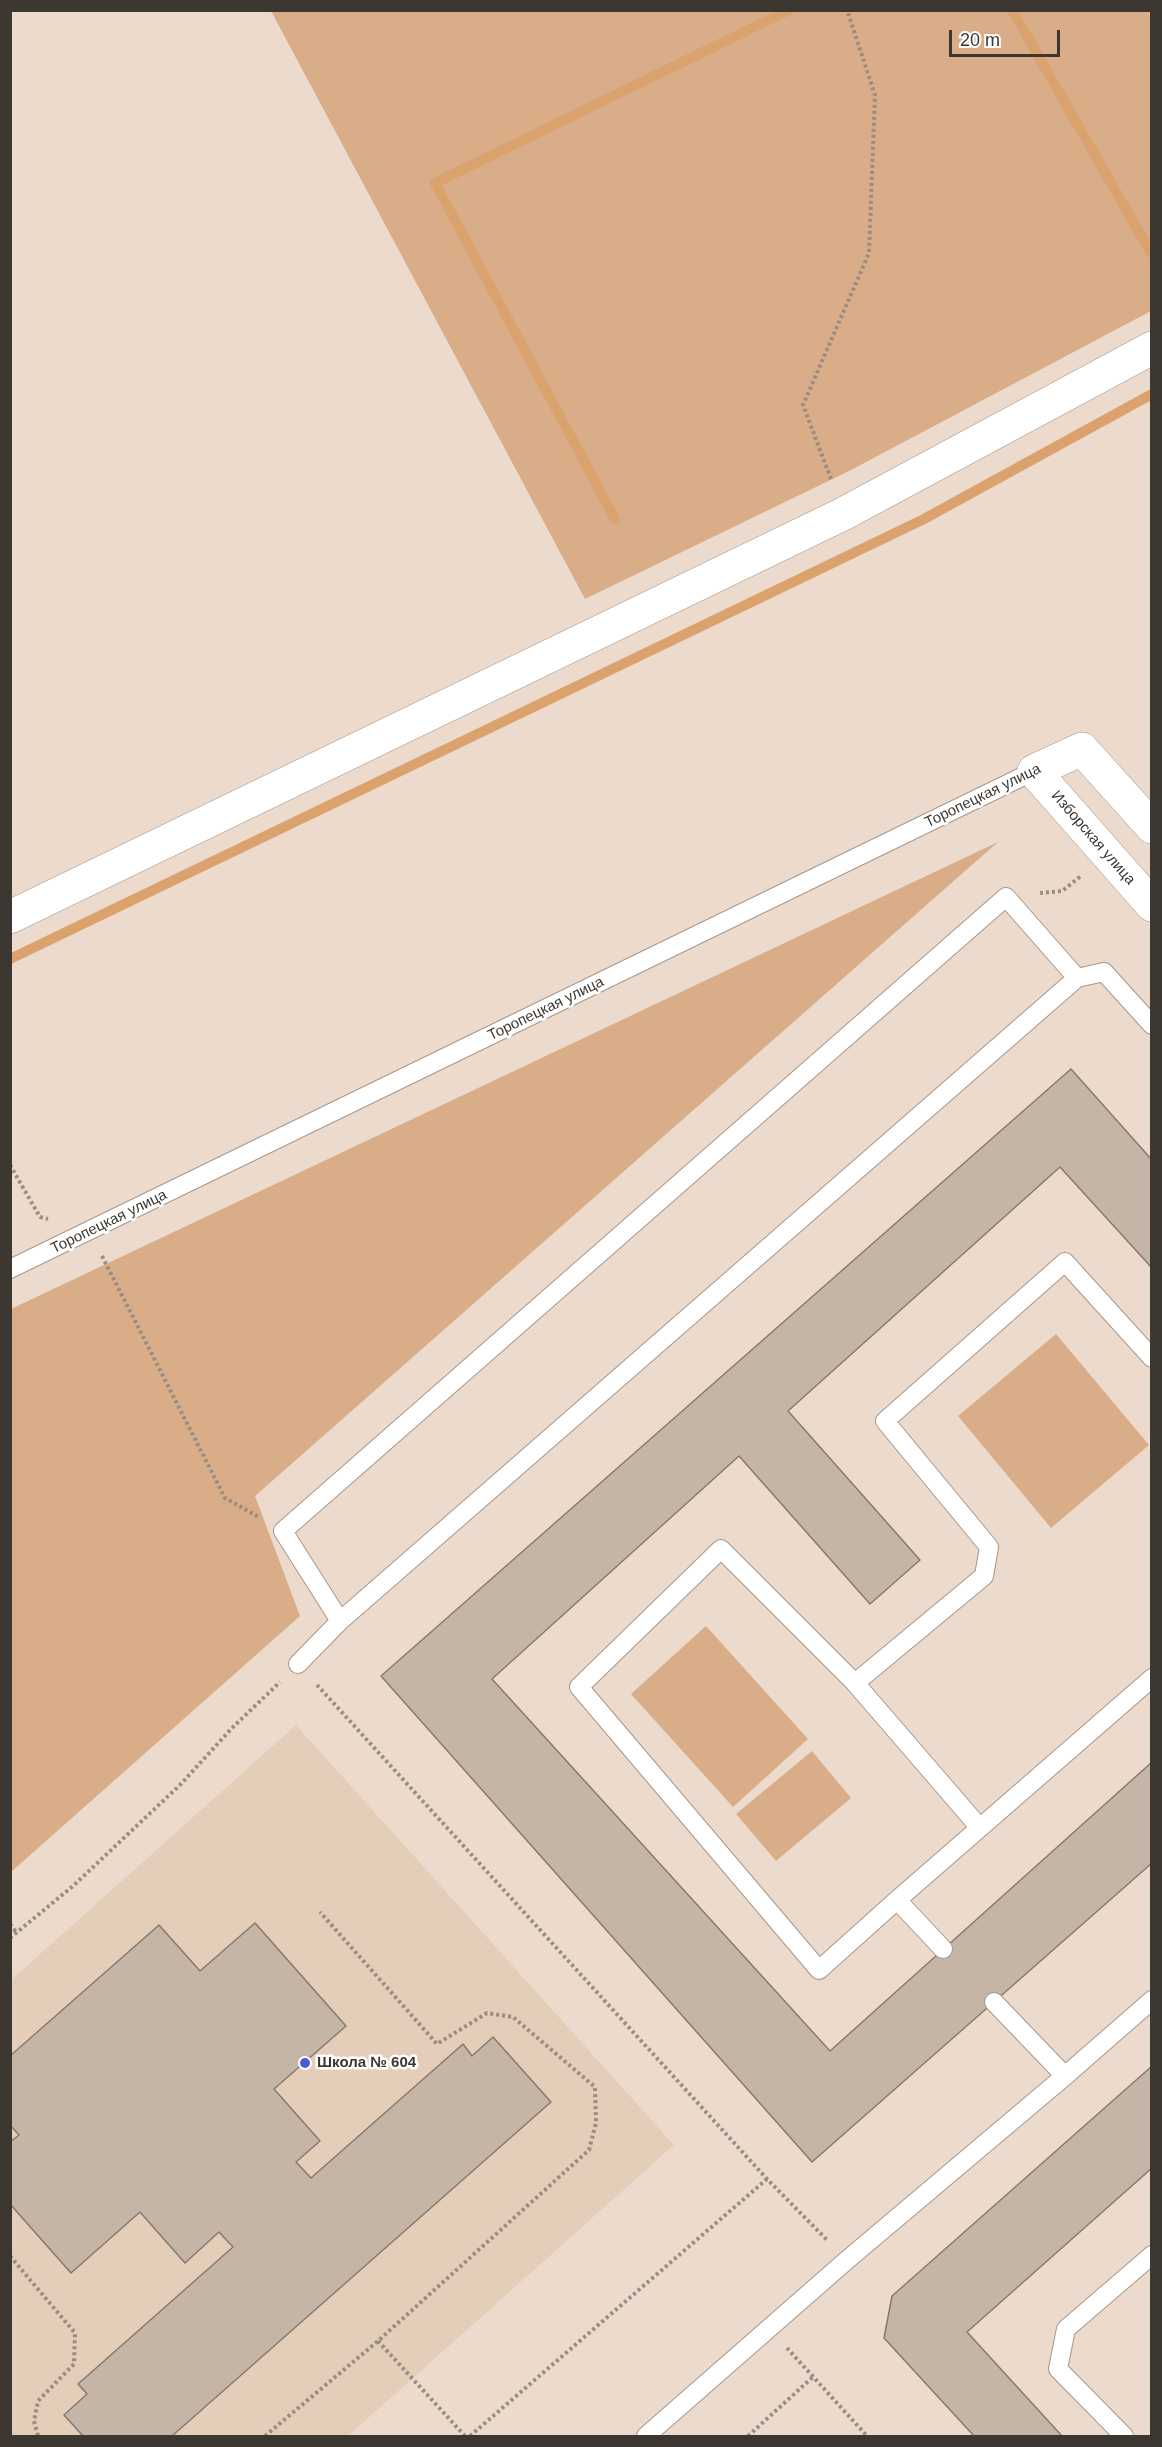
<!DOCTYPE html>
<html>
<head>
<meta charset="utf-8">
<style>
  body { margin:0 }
  #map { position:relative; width:1162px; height:2447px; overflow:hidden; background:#ecdbcc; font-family:Helvetica,sans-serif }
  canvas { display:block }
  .frame { position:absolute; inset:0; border:12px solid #3d3731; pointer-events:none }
  .scale { position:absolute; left:949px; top:30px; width:111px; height:27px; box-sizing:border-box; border:3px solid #3d3731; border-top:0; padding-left:8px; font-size:18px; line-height:21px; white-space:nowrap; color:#3d3731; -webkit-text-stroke:4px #fff; paint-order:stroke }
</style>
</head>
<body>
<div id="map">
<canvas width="1162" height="2447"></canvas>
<div class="frame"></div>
<div class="scale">20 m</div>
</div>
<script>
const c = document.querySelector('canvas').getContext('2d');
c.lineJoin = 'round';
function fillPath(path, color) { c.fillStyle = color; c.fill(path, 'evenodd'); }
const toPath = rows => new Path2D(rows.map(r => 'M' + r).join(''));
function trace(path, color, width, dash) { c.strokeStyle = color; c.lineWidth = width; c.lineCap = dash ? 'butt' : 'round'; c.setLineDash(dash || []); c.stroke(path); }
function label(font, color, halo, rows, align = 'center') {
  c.font = font + ' Helvetica,sans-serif'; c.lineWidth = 5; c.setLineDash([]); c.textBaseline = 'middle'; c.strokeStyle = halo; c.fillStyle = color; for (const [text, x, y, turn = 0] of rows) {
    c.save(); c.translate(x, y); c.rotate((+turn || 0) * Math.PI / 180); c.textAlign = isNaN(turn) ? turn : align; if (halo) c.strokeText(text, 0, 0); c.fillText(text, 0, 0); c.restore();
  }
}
fillPath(toPath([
  [296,1725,674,2145,348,2436,11,2436,10,1981]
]), '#e4cdb9');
fillPath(toPath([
  [271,11,1151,11,1151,311,851,470,585,599],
  [998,842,255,1496,300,1616,11,1872,11,1309],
  [1056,1334,1149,1445,1051,1528,958,1416],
  [706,1626,808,1739,733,1807,631,1694],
  [812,1751,851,1798,776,1861,736,1814]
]), '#d8ad88');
trace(toPath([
  [1012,10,1151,253],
  [615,519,435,183,789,10],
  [10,959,924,519,1152,394]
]), '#dba26d', 10);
const building = toPath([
  [1071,1069,1152,1160,1152,1268,1060,1167,788,1411,920,1560,870,1604,739,1456,492,1679,830,2051,1152,1762,1152,1863,812,2162,381,1676,1071,1069],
  [255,1923,346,2026,274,2089,320,2141,296,2162,311,2178,463,2044,472,2056,493,2037,551,2102,172,2436,83,2436,64,2415,87,2394,78,2384,233,2247,219,2232,185,2263,140,2212,71,2273,10,2204,10,2142,19,2135,10,2125,10,2056,159,1925,200,1971,255,1923],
  [1152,2066,1152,2168,967,2332,1062,2436,974,2436,884,2338,892,2296,1152,2066]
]);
fillPath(building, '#c5b5a7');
trace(building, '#89796c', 1.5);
const service = toPath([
  [10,1269,1034,771],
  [1152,1358,1065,1262,885,1421,989,1547,984,1576,855,1683,721,1549,579,1687,819,1970,897,1900,1152,1678],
  [340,1621,283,1531,1006,897,1077,978],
  [298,1664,340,1621,1077,978,1104,972,1152,1025],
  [855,1683,980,1828],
  [897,1900,943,1949],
  [994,2002,1065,2076],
  [646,2436,847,2260,1065,2076,1152,2000],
  [1124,2436,1058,2369,1066,2329,1152,2255]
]);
const minor = toPath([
  [1152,827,1082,749,1034,771,1152,905],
  [10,917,843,514,1152,348]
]);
trace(service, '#a79789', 20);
trace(minor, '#a79789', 34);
trace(toPath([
  [831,479,803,405,869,253,875,95,847,10],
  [1040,893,1062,891,1081,876],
  [10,1165,40,1217,48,1219],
  [102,1256,225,1498,259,1517],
  [317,1685,767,2179,827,2240],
  [10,1924,17,1933],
  [10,1938,73,1886,181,1784,232,1728,280,1682],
  [10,2256,75,2333,74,2364,38,2401,34,2421,38,2436],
  [378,2341,465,2436],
  [787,2348,867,2436],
  [265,2436,378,2341,589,2150,596,2123,595,2087,513,2017,487,2013,437,2044,320,1912],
  [470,2436,767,2179],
  [748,2436,814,2376]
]), '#998d83', 4, [3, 3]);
trace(service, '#fff', 18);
trace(minor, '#fff', 33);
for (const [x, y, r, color] of [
  [305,2063,6,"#4c5cd1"]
]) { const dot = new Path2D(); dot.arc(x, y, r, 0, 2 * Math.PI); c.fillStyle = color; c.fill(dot); trace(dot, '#fff', 2); }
label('15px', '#3d3731', '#fff', [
  ["Торопецкая улица",983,796,-26],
  ["Изборская улица",1093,838,49],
  ["Торопецкая улица",546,1009,-26],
  ["Торопецкая улица",109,1222,-26]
]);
label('bold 15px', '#3d3731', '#fff', [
  ["Школа № 604",317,2063]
], 'left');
</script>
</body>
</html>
